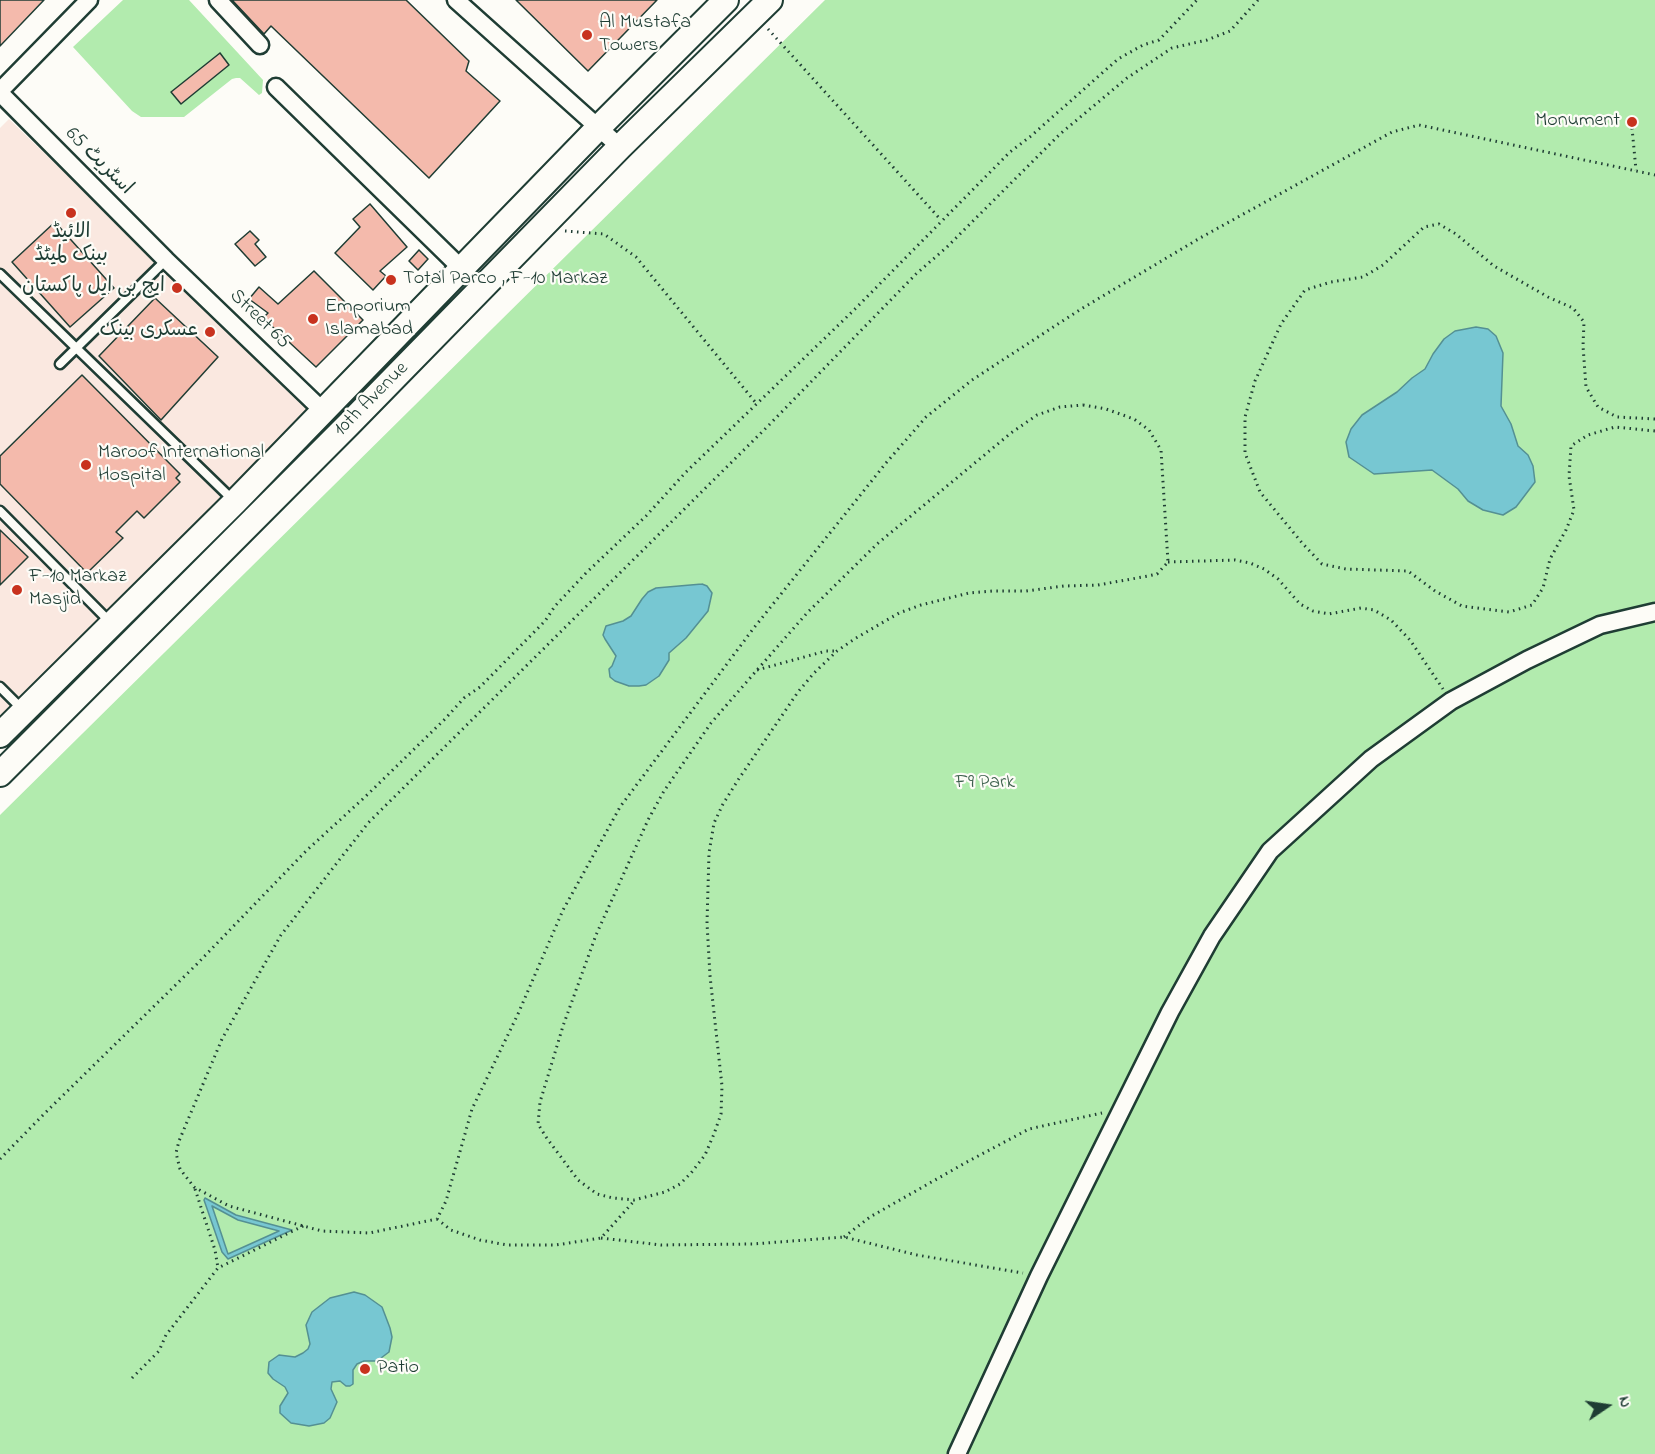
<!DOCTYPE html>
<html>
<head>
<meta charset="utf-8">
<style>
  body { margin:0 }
  #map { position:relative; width:1655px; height:1454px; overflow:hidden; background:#fdfcf7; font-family:"Indie Flower",sans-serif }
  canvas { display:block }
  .north { position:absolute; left:1577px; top:1376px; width:60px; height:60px; -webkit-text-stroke:4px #fdfcf7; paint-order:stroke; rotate:77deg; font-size:16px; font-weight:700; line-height:24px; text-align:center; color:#1f3d34 }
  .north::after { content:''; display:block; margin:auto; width:21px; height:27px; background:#1f3d34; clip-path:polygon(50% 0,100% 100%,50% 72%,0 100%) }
</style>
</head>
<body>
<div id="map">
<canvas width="1655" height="1454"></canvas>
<div class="north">N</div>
</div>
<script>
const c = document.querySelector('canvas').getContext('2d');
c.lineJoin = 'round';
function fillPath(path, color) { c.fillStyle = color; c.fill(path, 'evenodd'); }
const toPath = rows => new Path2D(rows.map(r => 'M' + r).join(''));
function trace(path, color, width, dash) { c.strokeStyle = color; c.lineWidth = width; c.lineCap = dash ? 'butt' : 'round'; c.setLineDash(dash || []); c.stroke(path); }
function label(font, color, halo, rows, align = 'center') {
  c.font = font + ' "Indie Flower","Playpen Sans Arabic",sans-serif'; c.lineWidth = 4.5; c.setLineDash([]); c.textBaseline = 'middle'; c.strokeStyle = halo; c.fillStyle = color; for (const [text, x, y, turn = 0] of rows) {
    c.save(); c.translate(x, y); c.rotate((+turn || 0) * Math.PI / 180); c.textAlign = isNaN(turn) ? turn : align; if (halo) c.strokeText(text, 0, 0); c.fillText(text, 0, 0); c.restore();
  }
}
fillPath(toPath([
  [9,119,312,411,0,723,0,128]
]), '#fae8e0');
fillPath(toPath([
  [123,0,189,0,263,80,262,93,259,95,240,78,236,78,232,79,184,117,141,117,132,111,73,47],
  [825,0,1655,0,1655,1454,0,1454,0,815]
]), '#b2ebae');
const water = toPath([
  [1476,327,1488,329,1496,336,1503,353,1501,406,1511,424,1518,446,1528,455,1533,466,1535,482,1516,507,1503,515,1483,510,1468,501,1458,489,1432,470,1374,474,1349,457,1346,442,1351,429,1362,415,1397,392,1412,378,1425,369,1433,354,1444,339,1455,331,1476,327],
  [702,584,707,586,712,593,708,611,686,638,669,653,669,660,659,676,646,685,639,686,629,686,615,681,610,677,609,669,612,666,616,656,605,639,603,635,606,626,623,621,631,616,642,599,648,592,656,588,702,584],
  [205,1198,236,1215,292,1230,228,1259,222,1252,204,1200,205,1198],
  [212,1206,238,1220,279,1231,228,1254,212,1206],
  [354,1292,365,1295,382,1307,390,1328,392,1337,389,1352,377,1361,364,1361,357,1364,353,1370,353,1384,350,1386,346,1386,340,1381,332,1382,331,1389,337,1402,330,1418,324,1423,309,1426,291,1423,280,1413,280,1406,288,1393,285,1387,273,1379,268,1373,269,1362,279,1355,295,1357,303,1353,308,1349,310,1344,306,1325,312,1312,330,1298,354,1292]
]);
fillPath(water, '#77c7d2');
trace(water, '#549093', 1.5);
const building = toPath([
  [0,0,44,0,0,46,0,0],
  [232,0,406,0,469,61,466,71,500,101,429,178,271,26,264,34,232,0],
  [516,0,657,0,588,71,516,0],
  [220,53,229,65,181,104,171,92,220,53],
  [370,204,407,247,380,271,386,276,373,290,335,253,360,227,353,219,370,204],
  [55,222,114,288,70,327,12,262,55,222],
  [250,231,259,240,255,244,266,257,255,266,235,244,250,231],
  [419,250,428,259,418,270,409,261,419,250],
  [314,271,363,320,316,367,263,318,268,313,249,299,259,287,278,304,314,271],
  [155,298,218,357,161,420,99,356,155,298],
  [82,375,180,474,176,478,180,482,144,518,137,511,116,532,123,538,87,573,0,484,0,456,82,375],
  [0,530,28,557,0,585,0,530]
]);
fillPath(building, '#f4baac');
trace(building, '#1f3d34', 1.5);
const lane = toPath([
  [0,274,234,501],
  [60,364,166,260],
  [0,511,111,623],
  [0,687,23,710]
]);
const street = toPath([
  [218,0,260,45],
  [456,0,620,147],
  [276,87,463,270],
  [0,91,89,0],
  [0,93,166,260,323,411],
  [957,1454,1039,1276,1170,1012,1212,936,1270,851,1371,759,1451,701,1527,660,1600,625,1655,612]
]);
const secondary = toPath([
  [0,735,235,502,599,127,726,0],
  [0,774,349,424,620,147,770,0]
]);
trace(lane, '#1f3d34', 13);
trace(street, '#1f3d34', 21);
trace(secondary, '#1f3d34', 28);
trace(toPath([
  [1258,0,1230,31,1207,40,1172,48,1127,78,1060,134,947,247,916,274,768,426,368,823,281,935,222,1039,179,1141,176,1153,180,1169,194,1187,229,1206,322,1231,369,1233,437,1219,446,1201,472,1109,518,1014,563,910,620,807,753,629,886,463,926,417,972,380,1081,309,1200,238,1392,132,1419,125,1655,175],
  [768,29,941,220],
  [1632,128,1636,170],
  [565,231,604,234,636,257,756,403],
  [1083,405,1106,409,1134,419,1149,430,1161,450,1168,562,1157,574,1148,576,1098,585,1064,586,1026,591,992,591,969,593,921,605,899,613,856,638,837,651,814,673,798,692,738,780,723,804,714,823,709,853,707,923,710,976,722,1086,721,1114,714,1134,705,1155,691,1173,680,1184,665,1192,634,1200,613,1198,597,1194,578,1180,546,1137,538,1124,540,1102,563,1026,596,935,648,820,664,791,711,723,757,670,807,613,877,544,1011,433,1037,415,1060,407,1083,405],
  [1655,419,1617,417,1598,407,1586,387,1583,346,1584,322,1573,308,1548,297,1494,266,1456,234,1439,224,1424,227,1383,265,1363,277,1331,282,1305,290,1281,324,1255,381,1245,417,1245,453,1260,492,1303,544,1322,564,1346,569,1408,571,1435,591,1462,606,1509,612,1532,605,1543,588,1550,559,1566,530,1574,510,1569,476,1571,446,1588,435,1615,427,1655,431],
  [1168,562,1235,560,1250,563,1264,569,1278,579,1300,604,1313,611,1329,614,1361,608,1374,610,1391,620,1410,640,1443,689],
  [757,670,826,651,835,651],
  [0,1159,45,1113,196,965,306,851,366,796,445,719,464,698,480,687,545,621,555,606,586,573,646,516,686,472,853,311,1010,152,1031,136,1118,59,1143,45,1159,40,1197,0],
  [195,1189,215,1250,218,1268],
  [437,1219,451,1230,480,1240,507,1245,556,1245,601,1238,634,1201],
  [844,1237,870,1217,965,1163,1029,1129,1102,1113],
  [601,1238,661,1245,753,1244,844,1237,917,1255,1023,1273],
  [132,1378,159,1351,166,1335,218,1268,305,1225]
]), '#1f3d34', 3, [1.5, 4.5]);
trace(lane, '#fdfcf7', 8);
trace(street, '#fdfcf7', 16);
trace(secondary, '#fdfcf7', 24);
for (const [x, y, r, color] of [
  [587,35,6,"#c8321e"],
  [1632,122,6,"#c8321e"],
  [71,213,6,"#c8321e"],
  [391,280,6,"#c8321e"],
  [177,288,6,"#c8321e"],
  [313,319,6,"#c8321e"],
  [210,332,6,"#c8321e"],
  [86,465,6,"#c8321e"],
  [17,590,6,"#c8321e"],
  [365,1369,6,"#c8321e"]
]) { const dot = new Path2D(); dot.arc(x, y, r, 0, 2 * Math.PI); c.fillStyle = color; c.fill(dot); trace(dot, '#fdfcf7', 2); }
label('20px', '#1f3d34', '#fdfcf7', [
  ["Al Mustafa",599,24],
  ["Towers",599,47],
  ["Monument",1620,122,"right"],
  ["الائیڈ",71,234,"center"],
  ["بینک لمیٹڈ",71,257,"center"],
  ["Total Parco , F-10 Markaz",403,280],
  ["ایچ بی ایل پاکستان",165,288,"right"],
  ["Emporium",325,308],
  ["Islamabad",325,331],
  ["عسکری بینک",198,332,"right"],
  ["Maroof International",98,454],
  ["Hospital",98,477],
  ["F-10 Markaz",29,578],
  ["Masjid",29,601],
  ["Patio",377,1369]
], 'left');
label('20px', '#1f3d34', '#fdfcf7', [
  ["اسٹریٹ 65",98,162,45],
  ["Street 65",259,320,44],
  ["10th Avenue",372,400,-45]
]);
label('20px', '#3c604c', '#fdfcf7', [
  ["F9 Park",985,784]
]);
</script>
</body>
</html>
